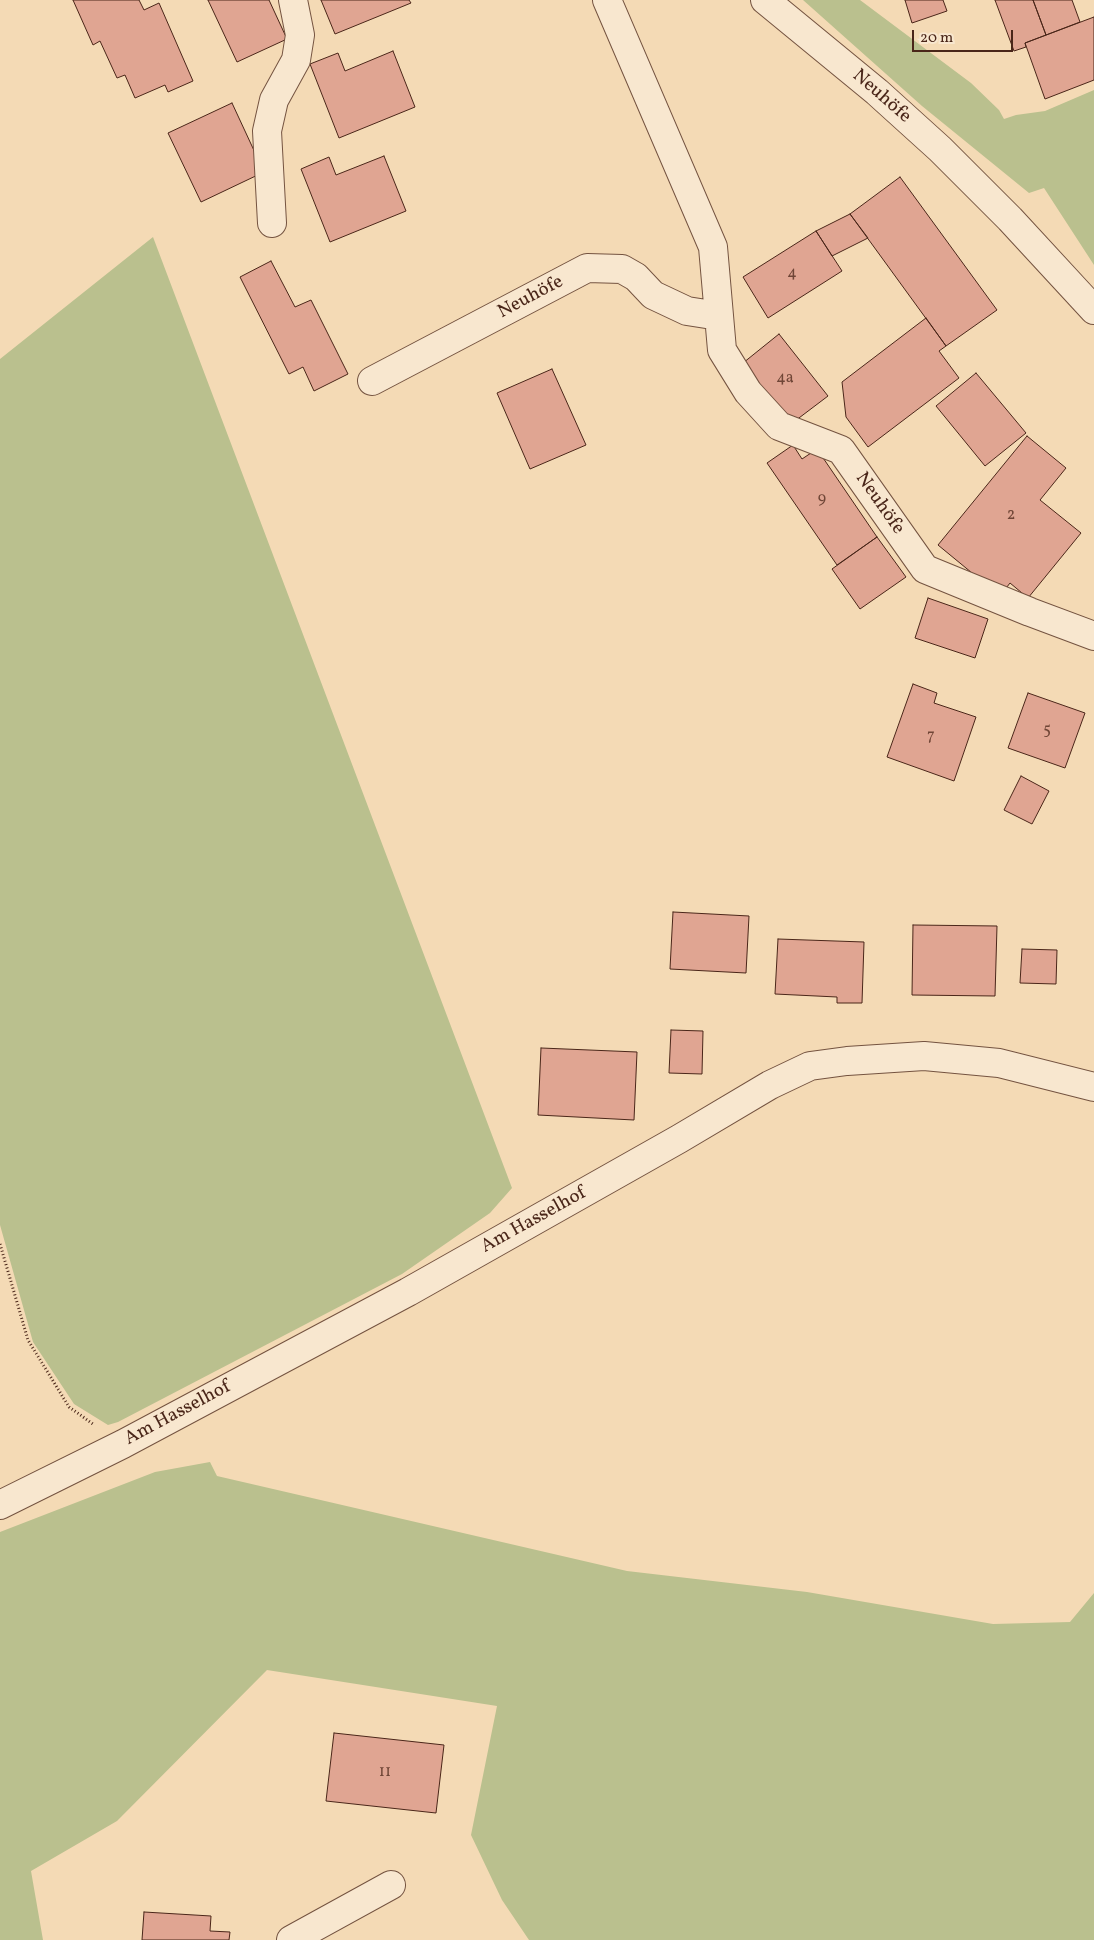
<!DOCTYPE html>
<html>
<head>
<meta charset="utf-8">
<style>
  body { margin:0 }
  #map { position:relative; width:1094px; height:1940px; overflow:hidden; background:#f4dab5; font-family:Vollkorn,serif }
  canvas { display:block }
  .scale { position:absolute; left:912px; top:30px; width:101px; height:22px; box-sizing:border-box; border:2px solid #4a2619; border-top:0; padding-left:6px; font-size:15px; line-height:18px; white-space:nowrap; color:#4a2619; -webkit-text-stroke:4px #f8e7cf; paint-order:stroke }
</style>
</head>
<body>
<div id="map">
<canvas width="1094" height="1940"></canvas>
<div class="scale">20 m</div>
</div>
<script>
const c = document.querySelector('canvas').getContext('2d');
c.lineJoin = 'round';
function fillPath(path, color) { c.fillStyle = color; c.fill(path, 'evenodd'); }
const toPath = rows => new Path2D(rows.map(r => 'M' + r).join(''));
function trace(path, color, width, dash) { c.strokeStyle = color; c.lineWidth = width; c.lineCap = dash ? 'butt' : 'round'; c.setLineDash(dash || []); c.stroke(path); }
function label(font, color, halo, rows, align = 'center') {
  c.font = font + ' Vollkorn,serif'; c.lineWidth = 5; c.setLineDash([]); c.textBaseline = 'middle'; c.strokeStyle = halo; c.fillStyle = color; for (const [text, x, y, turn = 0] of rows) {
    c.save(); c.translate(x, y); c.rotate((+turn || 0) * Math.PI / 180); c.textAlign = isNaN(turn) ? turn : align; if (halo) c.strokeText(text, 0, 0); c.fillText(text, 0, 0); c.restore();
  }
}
fillPath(toPath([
  [803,0,860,0,971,83,999,110,1004,119,1016,115,1045,111,1094,90,1094,265,1044,188,1029,193,922,106],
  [153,237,512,1188,490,1213,402,1274,118,1422,108,1425,74,1404,33,1342,0,1225,0,359],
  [210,1462,217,1476,627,1571,807,1592,993,1624,1070,1622,1094,1593,1094,1940,529,1940,502,1900,471,1835,497,1706,267,1670,117,1821,31,1871,43,1940,0,1940,0,1532,155,1472]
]), '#bac08e');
const building = toPath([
  [73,0,139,0,144,10,159,3,193,81,168,92,165,85,135,98,125,75,117,78,100,41,93,45,73,0],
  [208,0,269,0,287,39,237,62,208,0],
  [321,0,409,0,411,3,335,34,321,0],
  [905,0,943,0,947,11,912,23,905,0],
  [995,0,1033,0,1046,35,1025,43,1026,47,1014,51,995,0],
  [1033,0,1072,0,1080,22,1046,35,1033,0],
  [1094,17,1094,80,1045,99,1025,43,1094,17],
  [393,51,415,107,339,138,310,64,338,53,345,71,393,51],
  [232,103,264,172,201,202,168,133,232,103],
  [384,156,406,211,330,242,301,169,329,157,336,175,384,156],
  [900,177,997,310,946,346,850,214,900,177],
  [850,214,868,238,832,256,816,231,850,214],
  [816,231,842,271,768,318,743,277,816,231],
  [271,261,295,307,311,300,348,374,314,391,303,367,289,374,240,277,271,261],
  [926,318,946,346,939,351,959,378,868,447,846,417,842,382,926,318],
  [779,334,828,396,791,424,743,363,779,334],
  [552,369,586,445,530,469,497,393,552,369],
  [976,373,1026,433,985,466,936,406,976,373],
  [1027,436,1066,468,1040,500,1081,533,1028,598,1010,583,1000,596,938,545,1027,436],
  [793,445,802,459,817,449,877,537,837,565,767,463,793,445],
  [877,537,906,577,860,609,832,569,877,537],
  [928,598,988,619,975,658,915,638,928,598],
  [913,684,937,693,934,703,976,717,954,781,887,757,913,684],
  [1028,693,1085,713,1065,768,1008,748,1028,693],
  [1021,776,1049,791,1032,824,1004,810,1021,776],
  [673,912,749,916,746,973,670,969,673,912],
  [913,925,997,926,995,996,912,995,913,925],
  [778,939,864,942,862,1003,837,1003,837,997,775,994,778,939],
  [1022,949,1057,950,1056,984,1020,983,1022,949],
  [671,1030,703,1031,702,1074,669,1073,671,1030],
  [541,1048,637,1052,634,1120,538,1115,541,1048],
  [334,1733,444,1745,436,1813,326,1801,334,1733],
  [144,1912,211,1916,210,1931,230,1932,229,1940,142,1940,144,1912]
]);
fillPath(building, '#e0a592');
trace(building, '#4a2619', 1);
const minor = toPath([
  [607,0,713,247,722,350,748,392,779,426,841,450,925,569,1030,612,1094,636],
  [765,0,877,92,940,149,1010,219,1094,310],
  [272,223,267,131,274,100,296,60,300,35,293,0],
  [372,381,587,268,622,269,636,277,653,295,687,311,719,316],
  [0,1505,123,1444,408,1292,679,1139,770,1085,810,1066,847,1061,924,1056,999,1063,1094,1087],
  [291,1940,391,1885]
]);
trace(minor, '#745340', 30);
trace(toPath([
  [0,1244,28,1340,69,1407,93,1424]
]), '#4a2619', 3, [1, 2.5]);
trace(minor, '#f8e7cf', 28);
label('16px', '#704637', null, [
  ["4",792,274],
  ["4a",785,379],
  ["9",822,500],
  ["2",1011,516],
  ["5",1047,731],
  ["7",931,737],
  ["11",385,1773]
]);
label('19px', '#4a2619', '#f8e7cf', [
  ["Neuhöfe",881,97,41],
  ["Neuhöfe",531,298,-28],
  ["Neuhöfe",879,504,55],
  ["Am Hasselhof",534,1221,-29],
  ["Am Hasselhof",178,1414,-28]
]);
</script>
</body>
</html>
